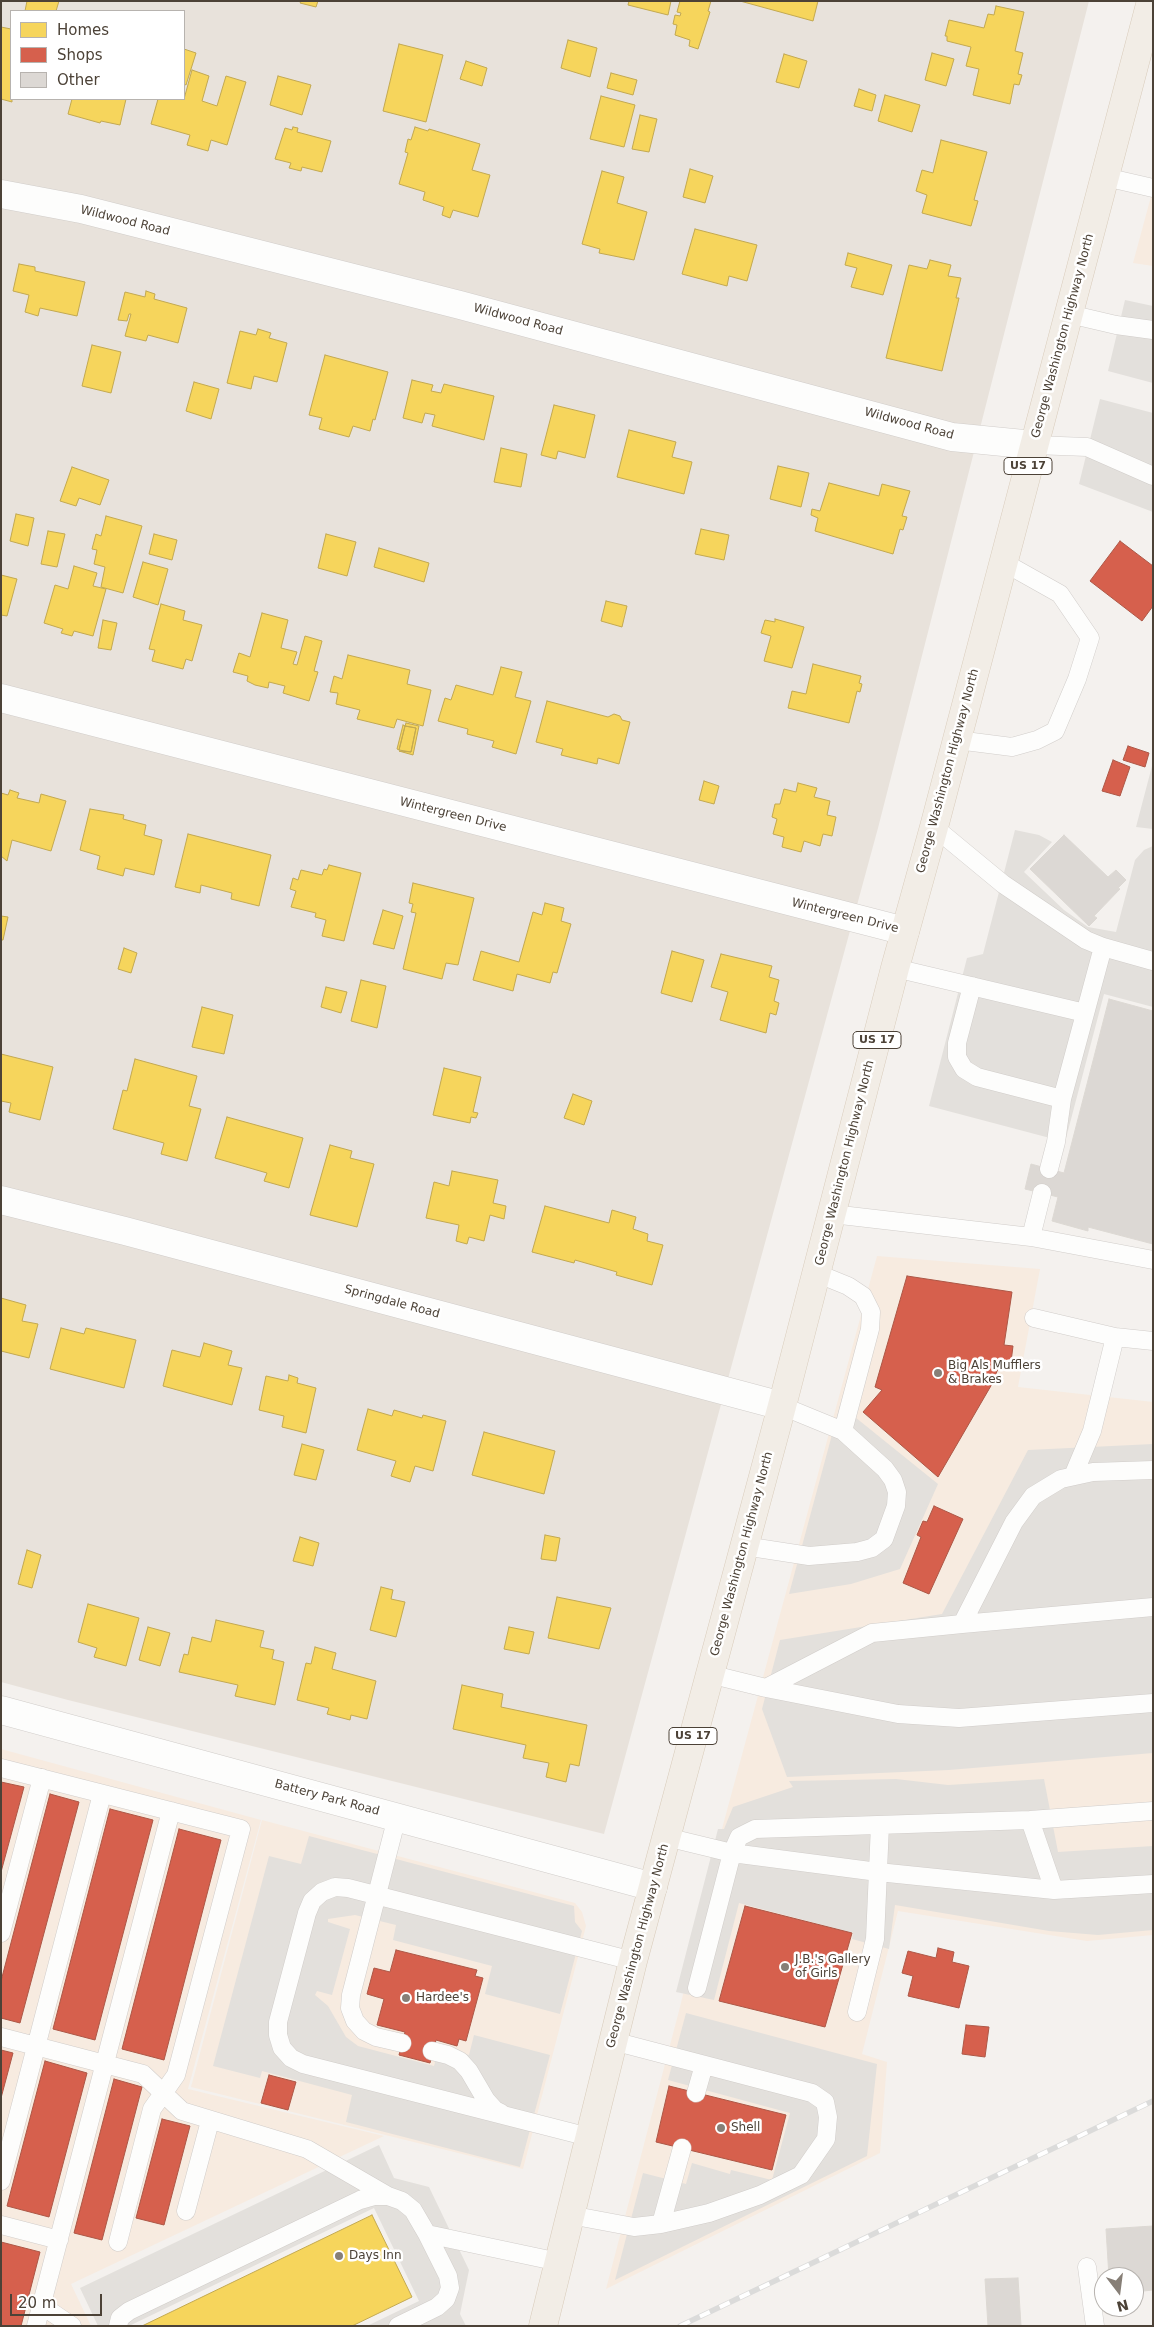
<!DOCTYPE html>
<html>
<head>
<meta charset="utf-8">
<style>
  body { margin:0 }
  #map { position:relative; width:1154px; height:2327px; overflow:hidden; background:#f4f1ee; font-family:"DejaVu Sans",sans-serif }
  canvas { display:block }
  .frame { position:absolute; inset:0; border:2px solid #4c4237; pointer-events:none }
  .legend { position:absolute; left:10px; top:10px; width:175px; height:90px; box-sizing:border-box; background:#fff; border:1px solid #b7b3af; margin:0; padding:6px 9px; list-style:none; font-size:15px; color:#4c4237 }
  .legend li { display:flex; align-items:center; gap:10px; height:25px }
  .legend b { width:25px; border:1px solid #b7b3af }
  .north { position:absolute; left:1094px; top:2267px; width:50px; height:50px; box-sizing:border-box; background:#fff; border:1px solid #b7b3af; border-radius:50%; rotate:165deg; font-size:14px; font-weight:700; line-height:20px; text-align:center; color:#4c4237 }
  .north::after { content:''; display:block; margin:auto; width:18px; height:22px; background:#877f77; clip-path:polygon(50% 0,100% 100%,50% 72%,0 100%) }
  .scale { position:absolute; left:10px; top:2294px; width:92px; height:22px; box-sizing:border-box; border:2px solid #4c4237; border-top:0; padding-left:6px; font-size:15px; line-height:18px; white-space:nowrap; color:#4c4237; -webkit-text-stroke:4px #fff; paint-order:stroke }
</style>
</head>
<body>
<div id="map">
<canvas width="1154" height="2327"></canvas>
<div class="frame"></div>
<ul class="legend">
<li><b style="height:14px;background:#f6d55c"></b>Homes</li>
<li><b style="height:14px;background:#d6604d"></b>Shops</li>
<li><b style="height:14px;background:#dcd8d4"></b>Other</li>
</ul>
<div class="north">N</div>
<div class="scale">20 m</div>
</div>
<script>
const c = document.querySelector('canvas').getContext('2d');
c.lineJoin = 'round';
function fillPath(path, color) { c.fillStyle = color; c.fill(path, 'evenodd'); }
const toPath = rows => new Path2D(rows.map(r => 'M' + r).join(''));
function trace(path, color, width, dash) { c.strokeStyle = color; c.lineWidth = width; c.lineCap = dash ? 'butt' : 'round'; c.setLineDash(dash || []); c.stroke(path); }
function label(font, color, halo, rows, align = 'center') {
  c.font = font + ' "DejaVu Sans",sans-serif'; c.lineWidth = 5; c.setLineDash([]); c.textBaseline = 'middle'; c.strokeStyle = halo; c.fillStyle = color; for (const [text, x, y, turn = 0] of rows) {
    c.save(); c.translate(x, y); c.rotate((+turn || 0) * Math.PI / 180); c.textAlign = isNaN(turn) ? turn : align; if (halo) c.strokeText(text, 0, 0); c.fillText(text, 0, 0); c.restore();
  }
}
fillPath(toPath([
  [1,1,1089,1,878,828,604,1834,68,1700,1,1682],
  [11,11,184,11,184,99,11,99]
]), '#e8e2db');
fillPath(toPath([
  [1153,189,1153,266,1133,263],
  [877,1256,1040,1269,1018,1387,1153,1402,1153,1935,1087,1941,898,1911,862,2054,887,2062,880,2153,606,2289,680,2007,723,1825],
  [1,1749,261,1820,188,2089,384,2136,71,2284,91,2326,1,2326],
  [262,1820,575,1903,582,1912,586,1926,523,2169,191,2087]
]), '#f7ebe0');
fillPath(toPath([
  [1125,300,1153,306,1153,383,1108,371],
  [1100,399,1153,413,1153,512,1079,484],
  [1152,766,1153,829,1136,827],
  [1015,830,1039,835,1052,842,1024,872,1064,910,1088,927,1116,932,1135,860,1144,850,1153,846,1153,1007,1104,994,1065,1142,929,1106,967,958,983,954],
  [840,1405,938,1484,900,1569,851,1584,789,1594],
  [1153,1444,1153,1753,949,1770,787,1777,762,1709,780,1640,942,1614,1028,1450],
  [896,1779,948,1785,1044,1779,1058,1852,1153,1846,1153,1930,1098,1935,1049,1931,895,1905,889,1949,852,1939,853,1933,739,1903,714,2000,676,1992,718,1829,724,1829,733,1807,793,1787,789,1781],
  [309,1836,574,1906,575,1922,582,1931,560,2014,485,1994,492,1966,393,1940,396,1925,355,1915,328,1919,328,1922,350,1929,332,1995,317,1991,315,1995,328,2006,346,2037,358,2046,434,2066,439,2047,469,2055,474,2035,550,2055,520,2167,346,2122,352,2095,262,2071,260,2078,213,2066,269,1856,301,1864],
  [686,2013,877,2064,867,2156,615,2280,643,2173,686,2184,692,2163,730,2174,731,2170,772,2180,790,2113,668,2080],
  [379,2145,394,2178,429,2187,469,2270,460,2314,466,2326,367,2326,419,2301,374,2208,129,2326,98,2326,80,2288]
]), '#e3e0dc');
const homes = toPath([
  [27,1,59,1,56,11,25,11,27,1],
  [301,1,318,1,316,7,300,3,301,1],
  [629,1,671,1,668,15,628,5,629,1],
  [680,1,711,1,708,11,710,12,698,49,689,46,690,40,675,35,677,25,673,24,675,15,680,16,681,13,677,12,680,1],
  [740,1,818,1,813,21,740,1],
  [996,6,1024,12,1015,51,1023,53,1018,74,1022,75,1019,85,1014,84,1010,104,973,95,979,69,966,66,971,47,947,41,947,36,945,36,949,20,984,28,988,14,994,15,996,6],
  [1,27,11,29,12,102,1,99,1,27],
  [568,40,597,48,590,77,561,68,568,40],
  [399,44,443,55,426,122,383,111,399,44],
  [184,49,196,53,186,85,184,84,184,49],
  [932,53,954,59,946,86,925,80,932,53],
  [784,54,807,61,799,88,776,82,784,54],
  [466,61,487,68,482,86,460,79,466,61],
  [192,70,209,76,202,101,217,106,226,76,246,82,227,145,211,140,208,151,187,145,190,135,151,124,158,99,184,99,192,70],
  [611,73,637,80,633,95,607,88,611,73],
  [278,76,311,85,302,115,270,105,278,76],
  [859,89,876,95,872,111,854,106,859,89],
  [885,95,920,105,912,132,878,121,885,95],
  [601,96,635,105,624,147,590,139,601,96],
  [72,99,126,99,120,125,101,121,100,123,68,114,72,99],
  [640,115,657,119,649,152,632,149,640,115],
  [293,127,298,128,297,132,331,141,322,172,302,167,301,171,289,168,291,163,275,159,285,128,292,130,293,127],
  [415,127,428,131,429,129,480,144,472,170,490,175,478,217,453,210,450,218,442,215,444,207,423,200,425,192,399,184,408,153,405,152,408,139,411,140,415,127],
  [941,140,987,152,974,200,978,201,971,226,922,213,927,195,916,191,922,170,933,173,941,140],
  [690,169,713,176,705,203,683,197,690,169],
  [602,171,624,177,617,203,647,212,634,260,599,253,600,249,582,244,602,171],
  [695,229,757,245,747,281,729,276,727,286,682,274,695,229],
  [848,253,892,265,883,295,851,287,857,268,845,265,848,253],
  [930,260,951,265,948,276,961,278,956,298,959,298,942,371,886,358,909,265,927,269,930,260],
  [19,264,35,267,35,271,85,282,77,316,40,308,38,316,25,312,29,295,13,291,19,264],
  [146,291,155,294,154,299,187,308,178,343,148,335,146,341,125,336,131,314,129,314,127,321,118,320,125,292,145,297,146,291],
  [258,329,271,333,269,338,287,343,277,382,254,376,251,389,227,383,240,331,256,335,258,329],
  [92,345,121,352,111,393,82,386,92,345],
  [325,355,388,372,375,420,373,419,370,431,353,426,349,437,319,429,322,418,309,415,325,355],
  [412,380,433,385,431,391,441,393,444,384,494,396,484,440,432,426,435,415,425,413,422,423,403,418,412,380],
  [194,382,219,389,211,419,186,411,194,382],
  [554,405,595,415,585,458,558,451,556,459,541,455,554,405],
  [629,430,676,442,672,457,692,462,684,494,617,477,629,430],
  [501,448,527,454,521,487,494,482,501,448],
  [778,466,809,473,801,507,770,499,778,466],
  [72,467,109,480,100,505,79,498,76,506,60,501,72,467],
  [829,483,879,496,882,484,910,491,902,516,907,517,903,530,900,529,893,554,815,531,818,518,811,515,812,509,820,511,829,483],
  [16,514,34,518,28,546,10,541,16,514],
  [106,516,142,526,123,593,101,587,105,567,94,564,97,550,92,549,96,534,101,536,106,516],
  [701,529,729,535,724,560,695,554,701,529],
  [48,531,65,534,57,567,41,564,48,531],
  [154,534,177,540,172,560,149,554,154,534],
  [326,534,356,542,347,576,318,568,326,534],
  [379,548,429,563,424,582,374,567,379,548],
  [143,562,168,569,158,605,133,597,143,562],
  [74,566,97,573,93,586,106,589,93,636,74,631,72,636,61,633,63,629,44,623,55,585,68,589,74,566],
  [1,575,17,579,7,616,1,615,1,575],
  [606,601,627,606,622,627,601,621,606,601],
  [161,604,185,611,183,620,202,625,192,661,186,659,183,669,152,661,155,650,149,649,161,604],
  [262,613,288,620,281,648,297,652,293,664,297,665,305,636,322,641,314,671,318,672,309,701,283,693,285,686,269,682,268,688,255,685,247,681,248,676,233,672,239,653,250,657,262,613],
  [775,619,804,627,792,668,764,661,771,636,761,633,765,620,775,622,775,619],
  [103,620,117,623,111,650,98,648,103,620],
  [348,655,410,670,407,684,431,690,423,726,397,719,394,728,357,719,360,710,336,704,338,693,330,692,334,676,342,679,348,655],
  [813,664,861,676,859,683,862,684,860,692,857,691,849,723,788,708,792,691,806,694,813,664],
  [501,667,522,672,515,697,531,701,516,754,492,747,494,741,467,734,468,729,438,721,445,698,451,700,456,685,493,695,501,667],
  [547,701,608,717,614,714,620,716,622,720,630,722,619,764,598,758,597,764,561,755,563,749,536,742,547,701],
  [406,723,419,726,413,755,399,751,411,752,416,728,405,726,406,723],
  [403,725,405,726,399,750,397,749,403,725],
  [405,726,416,728,411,752,399,750,405,726],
  [704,781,719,786,714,804,699,800,704,781],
  [798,783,817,788,814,797,830,801,827,815,836,817,832,836,823,834,820,846,804,841,801,852,782,847,784,837,773,834,777,819,772,817,775,804,780,804,784,789,796,792,798,783],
  [10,790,19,793,17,798,39,803,41,794,66,801,51,851,12,840,7,861,1,856,1,793,8,795,10,790],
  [90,809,124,815,123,819,146,825,144,835,162,840,154,875,125,868,123,876,97,869,100,856,80,850,90,809],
  [188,834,271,855,259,906,231,899,232,893,201,885,200,893,175,887,188,834],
  [329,865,361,873,344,941,322,936,326,920,315,917,316,913,291,907,296,891,290,889,293,878,298,880,301,870,322,875,324,869,327,870,329,865],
  [413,883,474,898,458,965,446,963,442,979,403,969,416,913,411,912,413,904,409,903,413,883],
  [545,903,564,908,561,921,571,924,557,973,553,972,550,983,517,974,513,991,473,980,481,951,519,962,533,912,542,915,545,903],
  [383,910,403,916,394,949,373,944,383,910],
  [1,916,8,917,3,940,1,940,1,916],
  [124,948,137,953,131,973,118,969,124,948],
  [672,951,704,960,692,1002,661,993,672,951],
  [721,954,772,966,769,977,779,980,774,1001,779,1003,776,1015,770,1013,766,1033,720,1020,728,992,711,987,721,954],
  [361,980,386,986,377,1028,351,1021,361,980],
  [326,987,347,992,341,1013,321,1007,326,987],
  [202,1007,233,1015,224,1054,192,1047,202,1007],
  [1,1054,53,1067,40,1120,9,1112,11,1103,1,1101,1,1054],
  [135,1059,197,1076,189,1106,201,1109,187,1161,161,1154,164,1143,113,1129,123,1090,127,1091,135,1059],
  [444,1068,481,1077,473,1112,478,1113,476,1118,471,1117,470,1123,433,1115,444,1068],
  [573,1094,592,1101,584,1125,564,1118,573,1094],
  [227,1117,303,1138,289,1188,264,1181,267,1173,215,1158,227,1117],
  [330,1145,352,1151,350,1158,374,1164,357,1227,310,1215,330,1145],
  [452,1171,498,1180,493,1203,506,1206,504,1219,490,1215,484,1241,469,1237,467,1244,456,1241,459,1225,426,1218,434,1182,449,1186,452,1171],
  [545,1206,609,1223,612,1210,636,1217,633,1229,648,1234,647,1241,663,1245,652,1285,616,1275,617,1272,575,1260,574,1263,532,1252,545,1206],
  [1,1298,26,1305,22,1321,38,1324,29,1358,1,1351,1,1298],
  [61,1328,84,1334,86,1328,136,1340,124,1388,50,1369,61,1328],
  [204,1343,232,1351,228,1365,242,1368,232,1405,163,1386,172,1350,200,1357,204,1343],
  [289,1375,298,1378,297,1383,316,1388,306,1433,282,1427,284,1416,259,1410,266,1376,288,1381,289,1375],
  [368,1409,392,1416,394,1410,422,1418,423,1415,446,1421,433,1471,415,1466,410,1482,391,1476,396,1461,357,1450,368,1409],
  [484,1432,555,1451,544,1494,472,1475,484,1432],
  [302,1444,324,1450,316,1480,294,1475,302,1444],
  [545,1535,560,1538,556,1561,541,1559,545,1535],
  [300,1537,319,1543,313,1566,293,1561,300,1537],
  [27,1550,41,1555,32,1588,18,1584,27,1550],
  [381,1587,393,1590,391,1599,405,1602,396,1637,370,1630,381,1587],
  [557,1597,611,1608,599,1649,548,1638,557,1597],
  [88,1604,139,1618,126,1666,94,1657,97,1648,78,1642,88,1604],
  [216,1620,264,1631,260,1647,274,1650,272,1659,284,1662,275,1705,235,1696,238,1685,179,1672,184,1654,188,1655,192,1637,211,1642,216,1620],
  [148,1627,170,1633,160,1666,139,1660,148,1627],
  [509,1627,534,1632,529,1654,504,1649,509,1627],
  [315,1647,336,1653,332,1669,376,1681,367,1719,351,1715,350,1720,327,1714,329,1708,297,1700,306,1663,311,1664,315,1647],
  [462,1685,503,1694,501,1707,587,1725,579,1766,570,1764,566,1782,546,1777,549,1763,523,1758,526,1745,453,1729,462,1685],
  [372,2215,412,2297,352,2326,142,2326,372,2215]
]);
fillPath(homes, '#f6d55c');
trace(homes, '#c3a951', 1);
const shops = toPath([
  [1120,541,1153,566,1153,606,1142,621,1090,581,1120,541],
  [1128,746,1149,753,1145,767,1123,760,1128,746],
  [1113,760,1130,767,1120,796,1102,791,1113,760],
  [907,1276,1012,1292,1004,1345,1013,1346,1011,1362,1001,1361,992,1384,938,1477,863,1412,882,1390,875,1387,907,1276],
  [934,1506,963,1519,929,1594,903,1583,921,1537,917,1535,923,1521,927,1522,934,1506],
  [1,1782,24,1787,1,1872,1,1782],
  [50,1794,79,1802,20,2023,1,2018,1,1981,50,1794],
  [110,1809,153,1820,95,2040,53,2029,110,1809],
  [179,1829,221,1840,164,2060,122,2049,179,1829],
  [745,1906,852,1933,825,2027,719,2001,745,1906],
  [938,1948,954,1952,952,1962,969,1966,959,2008,908,1996,913,1976,902,1973,908,1951,936,1958,938,1948],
  [396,1950,477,1970,475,1976,483,1978,466,2041,459,2039,457,2046,436,2040,430,2063,399,2055,405,2032,377,2025,384,1999,367,1994,374,1968,390,1972,396,1950],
  [966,2025,989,2027,985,2057,962,2054,966,2025],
  [1,2050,13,2053,1,2098,1,2050],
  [45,2061,87,2073,49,2217,7,2206,45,2061],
  [269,2075,296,2082,288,2110,261,2103,269,2075],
  [114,2079,142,2087,102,2240,74,2233,114,2079],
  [669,2086,786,2115,772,2170,656,2142,669,2086],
  [162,2119,190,2126,164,2225,136,2218,162,2119],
  [1,2242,40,2252,21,2326,1,2326,1,2242]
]);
fillPath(shops, '#d6604d');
trace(shops, '#ad5746', 1);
const building = toPath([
  [1064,835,1108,877,1116,870,1126,880,1118,888,1120,889,1094,916,1097,918,1089,926,1030,869,1064,835],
  [1109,999,1153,1011,1153,1244,1088,1227,1088,1231,1052,1221,1058,1197,1025,1189,1031,1164,1064,1173,1109,999],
  [1153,2226,1153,2290,1134,2292,1134,2277,1109,2277,1106,2229,1153,2226],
  [1018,2278,1021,2326,988,2326,985,2279,1018,2278]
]);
fillPath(building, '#dcd8d4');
trace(building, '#dcd8d3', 1);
const lane = toPath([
  [1105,177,1153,188],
  [1069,314,1116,325,1153,330],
  [1034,445,1087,447,1153,476],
  [957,740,1012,747,1037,740,1055,731,1077,679,1090,638,1060,594,1003,562],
  [934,827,1003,884,1086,940,1103,947,1153,961],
  [895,968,1085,1013],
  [972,986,957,1043,957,1057,964,1069,977,1077,1062,1099],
  [1049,1169,1056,1142,1062,1099,1103,947],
  [832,1214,1031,1237,1153,1260],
  [1031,1237,1042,1193],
  [816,1273,848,1286,863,1296,871,1312,870,1329,843,1431],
  [1034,1318,1115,1337,1153,1341],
  [1073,1476,1092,1431,1115,1337],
  [744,1546,809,1556,857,1552,872,1548,884,1539,896,1506,897,1492,893,1480,885,1469,843,1431,782,1406],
  [962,1624,1153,1607],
  [709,1674,766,1688,898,1714,959,1718,1153,1703],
  [766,1688,872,1633,962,1624,1014,1522,1033,1496,1061,1479,1093,1472,1153,1470],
  [1,1768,241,1829,176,2075,152,2109,118,2242],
  [397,1817,351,1995,350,2008,355,2021,364,2031,376,2037,402,2043],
  [1030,1820,1054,1890],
  [666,1837,732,1853,878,1872,1054,1890,1153,1884],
  [1,1933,42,1778],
  [697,1988,732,1853,739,1837,755,1829,1030,1820,1153,1811],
  [857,2012,875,1939,880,1825],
  [1,2037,143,2074,182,2111,307,2149,388,2196,402,2201,413,2210,427,2234,559,2262],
  [432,2051,448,2055,460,2061,469,2071,486,2100,495,2110,501,2113],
  [696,2093,704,2065],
  [589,2137,303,2064,291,2058,282,2048,278,2035,278,2022,307,1913,312,1901,322,1892,335,1887,348,1888,633,1961],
  [1,2181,102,1794],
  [186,2211,210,2121],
  [570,2215,634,2227,661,2224,709,2213,760,2195,801,2175,826,2139,828,2117,825,2102,812,2093,613,2041],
  [661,2224,682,2148],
  [1,2225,59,2240],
  [1087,2267,1095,2326],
  [41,2305,72,2326],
  [36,2326,171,1811],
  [118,2326,120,2318,129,2311,360,2200,374,2196,388,2196],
  [398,2326,437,2307,446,2299,450,2288,448,2276,427,2234]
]);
const street = toPath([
  [1,194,81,209,460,305,952,437,1034,445],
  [1,698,905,931],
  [1,1200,125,1231,782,1406],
  [1,1710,653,1887]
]);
const primary = toPath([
  [543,2326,633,1961,782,1406,895,968,934,827,1151,1]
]);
trace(lane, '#d1cdca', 19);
trace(street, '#d1cdca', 29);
trace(primary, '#d8cbba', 29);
trace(lane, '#fdfdfc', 18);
trace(street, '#fdfdfc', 28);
trace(primary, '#f2ede6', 28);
const rail = toPath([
  [680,2326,1153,2101]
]);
trace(rail, '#dbdbda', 5.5);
trace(rail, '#fff', 4, [11]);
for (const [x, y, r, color] of [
  [938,1373,5,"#877f77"],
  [785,1967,5,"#877f77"],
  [406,1998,5,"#877f77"],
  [721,2128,5,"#877f77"],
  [339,2256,5,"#877f77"]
]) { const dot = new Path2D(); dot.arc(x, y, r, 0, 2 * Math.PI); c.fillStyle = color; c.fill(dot); trace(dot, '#fff', 2); }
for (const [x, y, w] of [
  [1028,466,48],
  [877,1040,48],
  [693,1736,48]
]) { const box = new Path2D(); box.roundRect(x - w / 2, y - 8.5, w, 17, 4); c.fillStyle = '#fff'; c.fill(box); trace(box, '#4c4237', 1); }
label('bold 11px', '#4c4237', null, [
  ["US 17",1028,466],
  ["US 17",877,1040],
  ["US 17",693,1736]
]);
label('12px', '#4c4237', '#fff', [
  ["Wildwood Road",125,221,14],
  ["Wildwood Road",518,320,15],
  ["George Washington Highway North",1063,336,-75],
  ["Wildwood Road",909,424,15],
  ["George Washington Highway North",948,771,-75],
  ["Wintergreen Drive",453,815,14],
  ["Wintergreen Drive",845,916,14],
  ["George Washington Highway North",845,1163,-76],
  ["Springdale Road",392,1302,15],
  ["George Washington Highway North",742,1554,-75],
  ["Battery Park Road",327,1798,15],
  ["George Washington Highway North",638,1946,-75]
]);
label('12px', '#4c4237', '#fff', [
  ["Big Als Mufflers",948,1366],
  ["& Brakes",948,1380],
  ["J.B.'s Gallery",795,1960],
  ["of Girls",795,1974],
  ["Hardee's",416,1998],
  ["Shell",731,2128],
  ["Days Inn",349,2256]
], 'left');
</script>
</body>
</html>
